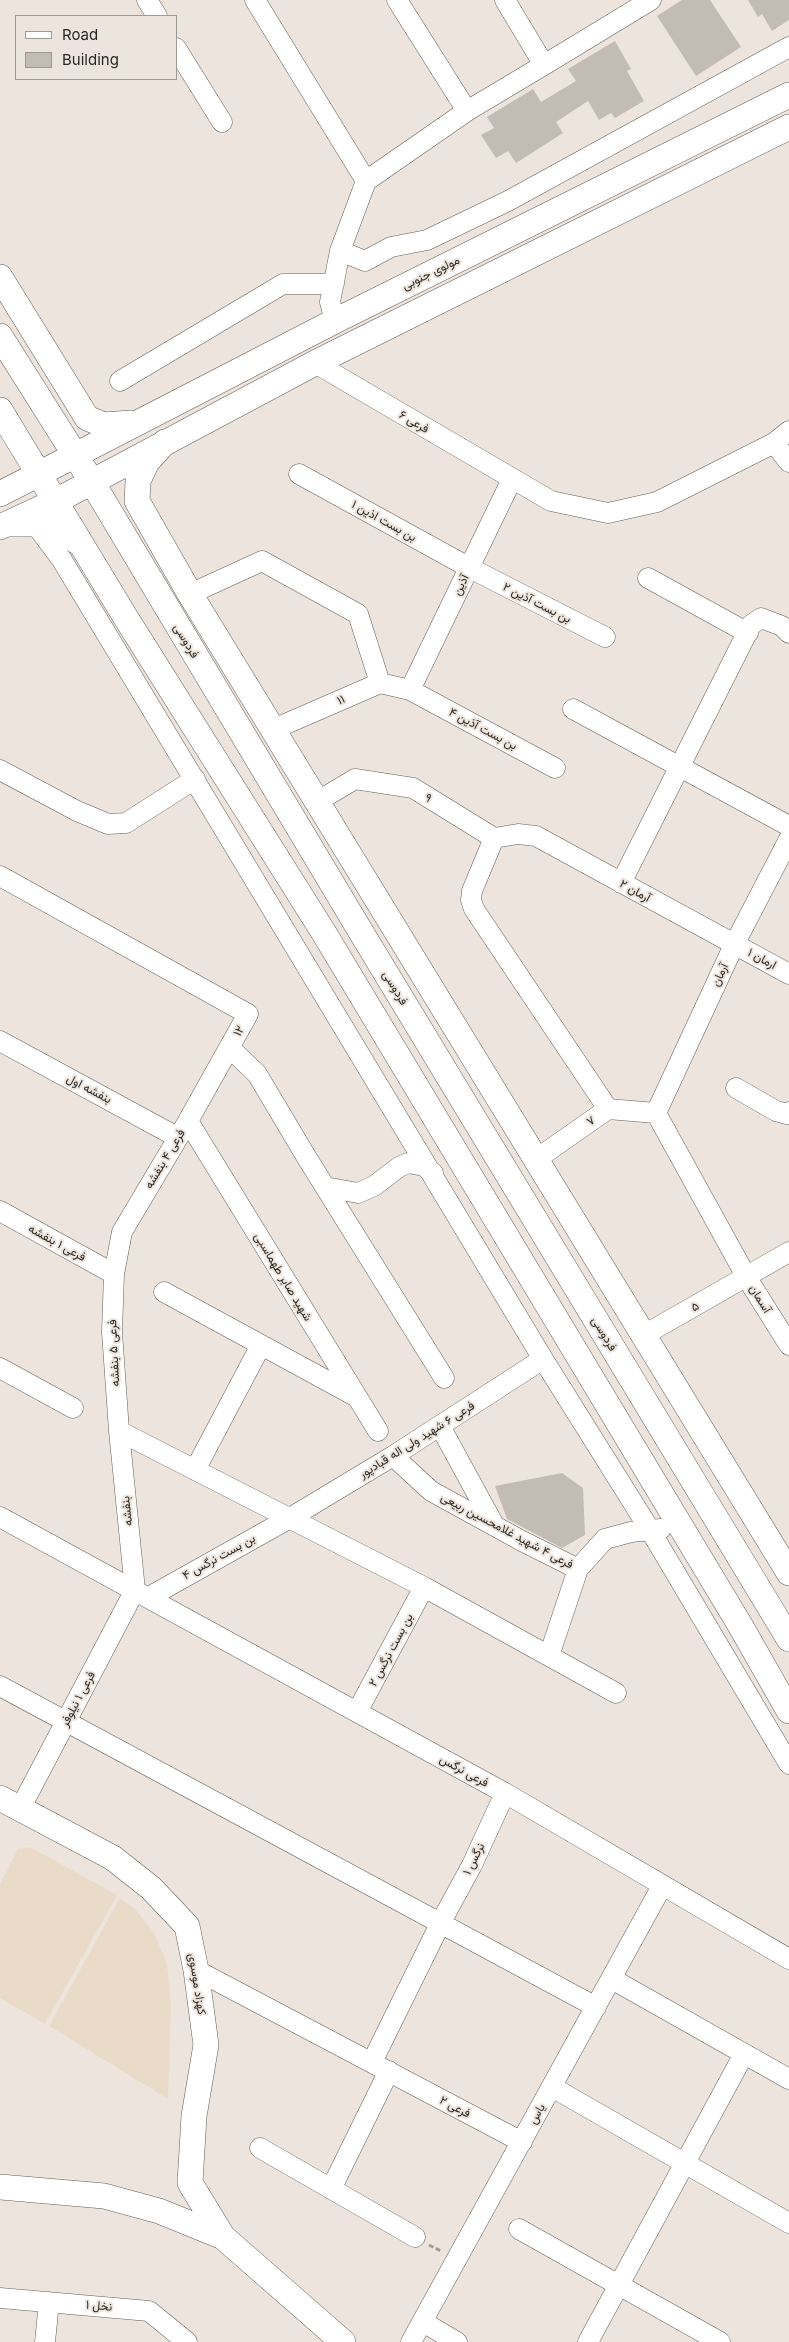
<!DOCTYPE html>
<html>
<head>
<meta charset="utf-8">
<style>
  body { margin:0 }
  #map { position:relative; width:789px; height:2342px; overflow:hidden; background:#ede5dd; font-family:Inter,sans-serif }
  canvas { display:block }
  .legend { position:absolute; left:15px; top:15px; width:162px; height:65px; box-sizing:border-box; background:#ede5dd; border:1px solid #9f9993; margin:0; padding:6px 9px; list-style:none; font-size:15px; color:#292723 }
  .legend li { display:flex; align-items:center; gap:10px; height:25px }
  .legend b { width:25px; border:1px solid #9f9993 }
</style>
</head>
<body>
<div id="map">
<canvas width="789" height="2342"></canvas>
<ul class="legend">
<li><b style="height:6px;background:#fff"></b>Road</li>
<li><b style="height:14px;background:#c3bcb4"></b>Building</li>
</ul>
</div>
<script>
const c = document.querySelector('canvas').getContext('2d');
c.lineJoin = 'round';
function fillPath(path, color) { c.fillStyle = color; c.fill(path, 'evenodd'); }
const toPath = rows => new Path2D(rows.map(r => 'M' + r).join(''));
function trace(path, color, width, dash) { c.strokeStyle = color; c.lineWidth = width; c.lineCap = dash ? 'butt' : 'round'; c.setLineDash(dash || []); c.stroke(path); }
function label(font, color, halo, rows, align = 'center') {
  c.font = font + ' Inter,Vazirmatn,sans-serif'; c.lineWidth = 4; c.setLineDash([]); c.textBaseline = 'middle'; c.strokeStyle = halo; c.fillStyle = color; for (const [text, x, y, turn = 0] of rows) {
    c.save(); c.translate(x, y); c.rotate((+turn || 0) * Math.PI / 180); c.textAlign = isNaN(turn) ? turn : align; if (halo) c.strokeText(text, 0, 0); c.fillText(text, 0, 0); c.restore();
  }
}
fillPath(toPath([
  [30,1847,117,1895,45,2024,0,1998,0,1884,18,1849],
  [120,1898,136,1910,154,1933,167,1964,171,2006,168,2099,49,2026]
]), '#e9dbc7');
fillPath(toPath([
  [682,0,710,0,741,47,696,76,657,16],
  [748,0,789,0,789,20,772,31,762,14,758,17],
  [615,41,631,69,627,71,644,101,615,118,611,113,599,120,588,101,556,122,563,133,516,163,508,151,496,158,481,135,494,128,487,117,533,89,541,102,576,81,568,69],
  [562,1473,583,1488,585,1535,562,1548,507,1519,495,1486]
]), '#c3bcb4');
const minor = toPath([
  [147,0,157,16],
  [255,0,366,181,340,251,330,302,335,321],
  [397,0,467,111],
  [505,0,544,65,651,0],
  [176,48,222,122],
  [366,181,467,111,544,65],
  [340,251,365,261,391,247,427,240,508,201,789,47],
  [315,363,551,501,608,513,657,502,774,443,789,431],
  [120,381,283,284,334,284],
  [774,443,789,462],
  [299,474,470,568,605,637],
  [35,524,62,560,543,1359,650,1530,789,1764],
  [648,578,748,633],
  [190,594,262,561,358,614,380,683],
  [410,690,512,479],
  [573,709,789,826],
  [274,729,380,683,410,690,555,768],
  [0,770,77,811,108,824,126,823,195,779],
  [318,801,355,779,413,788,494,838,518,834,536,836,789,974],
  [494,838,472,891,471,900,474,909,608,1109],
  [0,876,248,1014,188,1121,122,1232,114,1274,112,1332,119,1431,135,1590],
  [621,883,751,625,761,618,782,626,789,633],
  [0,1041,177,1137],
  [230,1048,257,1074,307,1158,444,1378],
  [736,1088,776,1111,787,1114,789,1112],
  [656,1113,734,945,789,839],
  [656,1113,747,1278,789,1345],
  [188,1121,378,1431],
  [535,1160,608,1109,656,1113],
  [325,1187,358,1193,374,1186,399,1167,408,1163,424,1166,433,1173],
  [0,1211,114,1274],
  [164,1292,355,1396],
  [644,1335,789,1252],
  [0,1368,73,1408],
  [440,1426,494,1525],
  [119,1431,424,1587,616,1693],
  [393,1456,431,1491,522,1541,578,1569,605,1539,631,1532,661,1529],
  [195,1470,261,1345],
  [0,1517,505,1793,789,1959],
  [149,1597,290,1518,393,1456,543,1359],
  [549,1656,578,1569],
  [0,1686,596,2007],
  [357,1712,424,1587],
  [20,1809,135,1590],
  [196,1970,522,2142],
  [612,1979,789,2079],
  [372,2062,441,1922,472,1865,505,1793],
  [552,2087,789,2223],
  [260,2148,415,2237],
  [331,2189,389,2071],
  [519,2229,720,2342],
  [0,2298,149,2311,187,2342],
  [423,2322,457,2342],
  [45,2342,49,2302],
  [411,2342,662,1886],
  [588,2342,744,2054]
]);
const tertiary = toPath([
  [0,277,87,418,104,425,131,423],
  [0,336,92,482,361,932,789,1639],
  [0,410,126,618,324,933,740,1625,789,1711],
  [165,442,147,462,138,481,137,501,190,594,789,1573],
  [0,494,335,321,789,95],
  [11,524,35,524,56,529,81,544],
  [0,527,56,501,315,363,789,127],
  [0,1798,113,1858,151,1888,187,1926,196,1970,206,2045,194,2116,190,2183,223,2237,343,2342],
  [0,2187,104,2196,159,2211,223,2237]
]);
trace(minor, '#635d56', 21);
trace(tertiary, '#635d56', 26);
trace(toPath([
  [429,2245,441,2251]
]), '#a29c96', 3, [5, 2.5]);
trace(minor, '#fff', 20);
trace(tertiary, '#fff', 25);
label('12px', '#292723', '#ede5dd', [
  ["مولوی جنوبی",431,273,-26],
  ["فرعی ۶",414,422,31],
  ["بن بست اذین ۱",384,521,29],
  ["آذین",461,585,-64],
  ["بن بست آذین ۲",537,603,27],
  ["فردوسی",186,641,59],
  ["۱۱",341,700,-24],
  ["بن بست آذین ۴",483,729,28],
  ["۹",428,798,32],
  ["آرمان ۲",635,891,29],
  ["ارمان ۱",762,959,28],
  ["آرمان",720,975,-65],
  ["فردوسی",395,988,59],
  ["۱۲",239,1031,-61],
  ["بنفشه اول",89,1089,28],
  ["۷",591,1121,-34],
  ["فرعی ۴ بنفشه",165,1159,-59],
  ["فرعی ۱ بنفشه",57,1243,29],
  ["شهید صابر طهماسبی",283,1277,59],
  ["آسمان",760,1299,58],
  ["۵",695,1307,-29],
  ["فردوسی",604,1334,59],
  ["فرعی ۵ بنفشه",114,1353,-93],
  ["فرعی ۶ شهید ولی اله قبادپور",417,1440,-32],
  ["بنفشه",127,1511,-96],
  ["فرعی ۴ شهید غلامحسین ربیعی",507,1531,28],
  ["بن بست نرگس ۴",219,1557,-29],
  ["بن بست نرگس ۲",391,1650,-62],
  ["فرعی ۱ نیلوفر",78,1699,-62],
  ["فرعی نرگس",464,1771,29],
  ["نرگس ۱",474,1859,-64],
  ["کهزاد موسوی",197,1984,81],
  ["فرعی ۲",455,2107,28],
  ["یاس",537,2114,-61],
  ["نخل ۱",99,2306,5]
]);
</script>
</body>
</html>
